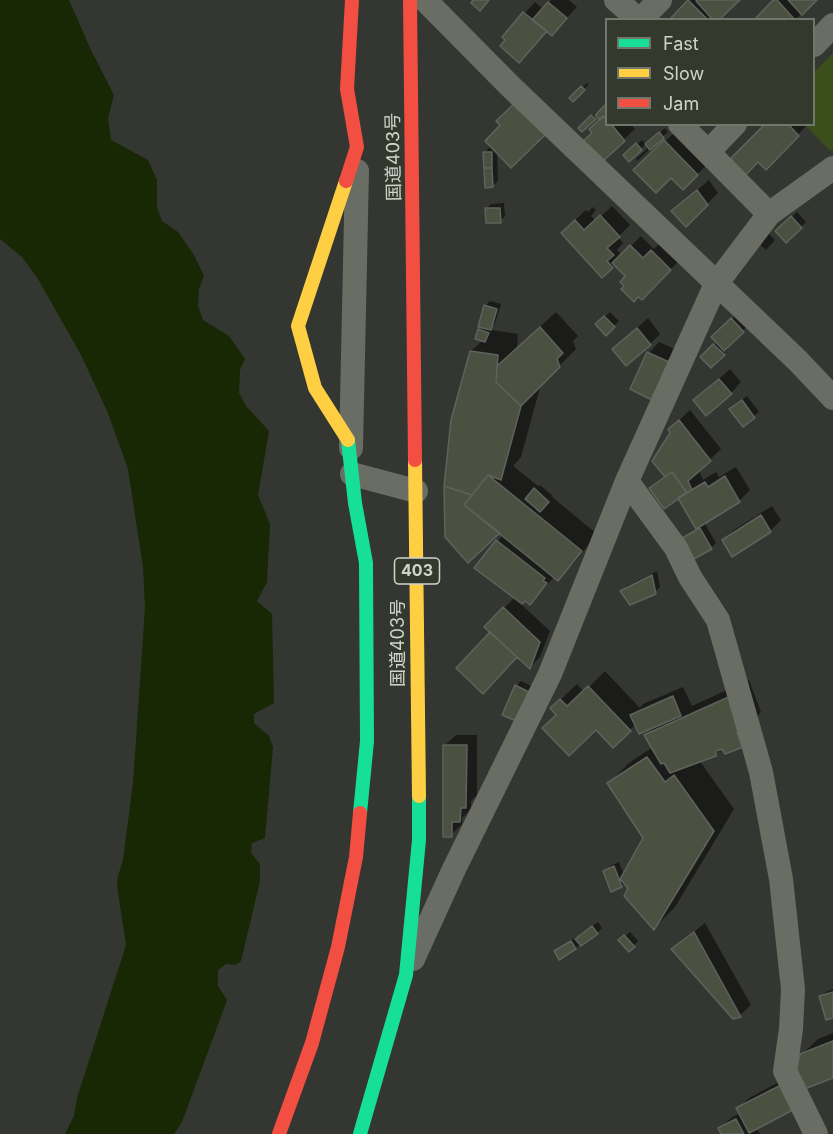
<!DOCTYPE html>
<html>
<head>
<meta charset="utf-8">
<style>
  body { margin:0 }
  #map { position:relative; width:833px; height:1134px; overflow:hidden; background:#343631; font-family:Inter,sans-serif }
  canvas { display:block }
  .legend { position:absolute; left:605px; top:18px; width:210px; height:108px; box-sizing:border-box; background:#34392e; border:2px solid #72776d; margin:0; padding:8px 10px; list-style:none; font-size:18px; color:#d0d4cc }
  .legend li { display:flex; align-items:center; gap:12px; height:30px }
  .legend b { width:30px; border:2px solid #72776d }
</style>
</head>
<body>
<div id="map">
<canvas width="833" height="1134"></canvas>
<ul class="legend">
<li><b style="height:8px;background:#16e098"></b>Fast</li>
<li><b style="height:8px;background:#ffcf43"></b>Slow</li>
<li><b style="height:8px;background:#f24e42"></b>Jam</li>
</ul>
</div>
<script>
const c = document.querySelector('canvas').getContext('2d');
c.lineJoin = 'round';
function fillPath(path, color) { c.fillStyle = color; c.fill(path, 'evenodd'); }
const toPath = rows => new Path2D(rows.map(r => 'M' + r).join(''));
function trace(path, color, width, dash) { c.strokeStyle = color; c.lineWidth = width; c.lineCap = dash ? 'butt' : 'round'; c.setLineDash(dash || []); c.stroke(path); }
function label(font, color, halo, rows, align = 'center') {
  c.font = font + ' Inter,"Noto Sans JP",sans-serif'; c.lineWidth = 4.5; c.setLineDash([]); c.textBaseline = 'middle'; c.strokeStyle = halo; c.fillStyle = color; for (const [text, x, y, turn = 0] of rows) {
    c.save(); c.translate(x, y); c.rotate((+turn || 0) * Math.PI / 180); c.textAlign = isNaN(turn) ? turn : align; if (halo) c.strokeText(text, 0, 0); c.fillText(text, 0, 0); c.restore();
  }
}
fillPath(toPath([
  [833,53,833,149,830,151,805,125,814,124,814,72]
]), '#3a4f1b');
fillPath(toPath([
  [0,0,69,0,91,50,114,95,108,118,111,140,148,160,157,180,157,207,162,221,178,232,194,255,204,276,199,289,198,306,203,320,229,336,245,359,240,370,239,393,246,406,269,431,258,495,270,524,267,582,257,601,272,614,274,703,254,714,254,723,269,736,273,747,265,838,252,843,251,853,260,864,260,881,241,961,235,965,226,964,218,970,218,986,227,1000,182,1122,174,1134,65,1134,74,1116,77,1098,126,945,117,885,118,876,123,860,133,783,145,608,143,567,128,469,108,413,81,355,38,279,22,257,0,239]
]), '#182704');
fillPath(toPath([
  [551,0,569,0,577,7,552,34,547,30,507,39,504,36,535,2,543,9],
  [690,0,737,0,716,20,671,20],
  [775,0,815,0,795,20,756,20],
  [587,83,589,84,573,100,571,98],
  [529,91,497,151,498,181,492,186,485,152,490,147,493,148,502,125],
  [606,105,606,124,631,124,635,129,602,160,594,132,601,119,597,116,582,130,580,128,597,111,599,113],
  [767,124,808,124,766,168],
  [665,128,668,132,637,161,636,159,649,147,647,145],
  [676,131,708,164,683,188,671,175,635,170],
  [642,140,646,144,629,159,625,155],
  [709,180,718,193,686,225,673,211],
  [504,203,505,216,500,221,486,209,491,204],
  [612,206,630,225,618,237,623,243,617,250,622,255,641,236,654,249,663,240,681,259,642,298,626,286,628,276,615,264,602,276,573,222,586,210,588,212,593,207,596,210,591,216,596,221],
  [797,212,806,222,786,241,777,231],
  [765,230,775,240,766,250,760,245],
  [490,301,501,304,495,323,491,328,492,330,518,334,517,348,556,312,578,336,573,341,576,349,541,384,521,457,513,466,538,486,540,485,553,496,552,497,597,534,574,563,558,579,555,576,530,603,525,599,520,603,550,631,540,657,530,667,486,627,515,597,476,567,504,534,500,531,468,560,471,351,483,340,479,330,483,326,485,306],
  [610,312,619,321,606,334,597,324],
  [737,314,748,326,726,347,728,349,711,366,703,357,718,342,713,337],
  [648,318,660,334,650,344,614,349],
  [659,342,679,351,663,387,632,388,649,353],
  [730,369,741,382,731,393,695,400],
  [747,396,759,412,743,425,736,404],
  [690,410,721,449,699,470,703,480,716,472,719,477,736,467,750,490,739,501,704,522,716,543,711,548,684,538,698,528,678,496,651,489,666,475,672,432,670,429],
  [772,506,781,520,770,531,733,555,724,540,734,530],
  [657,571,660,587,655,592,622,591,627,586],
  [605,671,640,708,643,704,683,687,692,706,749,680,761,712,754,720,758,730,723,747,716,754,699,760,734,809,675,907,654,928,630,888,625,882,621,886,605,871,610,866,619,862,624,875,645,838,608,784,629,763,653,747,646,736,656,725,636,724,613,746,596,728,558,714,552,708,577,684,584,692],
  [521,681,533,687,521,714,516,686],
  [456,735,477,735,477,795,471,801,471,809,462,818,462,824,451,835,445,745],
  [598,922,602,928,597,933,575,948,556,952,576,937,577,938],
  [705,923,751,1005,740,1015,734,1017,673,949],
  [630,932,638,941,629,950,621,940],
  [833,989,833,1016,821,997,826,992],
  [833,1033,833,1076,801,1055,818,1039],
  [792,1075,756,1127,760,1134,723,1134,720,1129,731,1118,740,1113,738,1109,749,1098]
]), '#0007');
const building = toPath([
  [473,0,489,0,480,11,471,3,473,0],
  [688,0,708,20,669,20,688,0],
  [698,0,740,0,719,20,713,20,696,1,698,0],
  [773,0,777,0,795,20,754,20,773,0],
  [788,0,817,0,802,15,788,0],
  [548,2,567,18,552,36,532,20,548,2],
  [523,12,547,31,519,63,500,46,505,40,502,37,523,12],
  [581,86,585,90,573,102,569,98,581,86],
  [518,100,548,132,511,168,485,141,500,125,496,121,518,100],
  [606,104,606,119,603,116,600,120,595,115,606,104],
  [591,115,596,119,582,132,578,128,591,115],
  [603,116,606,119,606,124,611,124,625,141,602,162,583,141,592,133,589,129,603,116],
  [765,124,788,124,799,136,766,170,758,162,741,180,725,164,765,124],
  [659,132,664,138,650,150,645,144,659,132],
  [664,140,698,175,683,190,671,178,656,193,633,170,664,140],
  [636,143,642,150,629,162,623,155,636,143],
  [483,152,492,152,492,168,484,168,483,152],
  [484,168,492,168,493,187,485,188,484,168],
  [697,190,708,205,686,227,671,211,697,190],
  [485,208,500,208,501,223,486,223,485,208],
  [600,215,620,237,607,248,614,255,607,261,613,268,602,278,561,233,575,220,584,230,600,215],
  [791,216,802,228,786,243,775,231,791,216],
  [630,245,643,258,651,250,671,270,642,300,638,297,634,302,621,289,624,286,620,282,625,276,612,263,630,245],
  [484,305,497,309,491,330,478,327,484,305],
  [604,316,615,327,606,336,595,324,604,316],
  [731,318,744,332,724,351,711,337,731,318],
  [540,327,563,353,557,359,560,367,521,406,496,382,497,366,540,327],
  [637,328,651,345,626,366,612,349,637,328],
  [478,329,489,333,485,342,475,339,478,329],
  [713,344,725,355,711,368,700,357,713,344],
  [470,351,498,355,496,382,521,406,501,480,488,475,472,495,444,486,451,420,470,351],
  [647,352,669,362,652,400,630,389,647,352],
  [719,379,732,394,706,416,693,400,719,379],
  [742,400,755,418,743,427,729,409,742,400],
  [679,420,711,461,688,481,692,490,687,493,672,472,665,477,652,461,670,433,668,429,679,420],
  [672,472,687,493,664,509,649,488,672,472],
  [488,475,582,551,558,581,464,505,488,475],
  [725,476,740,502,696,529,678,498,705,482,708,487,725,476],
  [444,486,472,495,464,505,500,533,468,563,445,537,444,486],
  [534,488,549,502,540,512,525,499,534,488],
  [761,515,771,532,732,557,722,540,761,515],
  [700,528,712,549,694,559,682,538,700,528],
  [496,540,545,578,543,581,547,583,530,605,525,601,522,604,474,568,496,540],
  [652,575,656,594,630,605,620,591,652,575],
  [503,607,540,642,530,669,484,627,503,607],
  [490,632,517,657,483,694,456,668,490,632],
  [515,685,529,692,516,721,502,715,515,685],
  [588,686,631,731,613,748,596,730,569,756,542,728,556,715,550,708,560,699,567,706,588,686],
  [733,695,746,730,737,733,743,747,725,754,722,749,716,751,716,756,670,773,664,763,661,764,644,735,733,695],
  [673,696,681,716,639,734,630,715,673,696],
  [443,745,467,745,466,808,461,808,460,822,452,822,452,837,443,837,443,745],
  [647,757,665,782,674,775,714,831,654,930,624,896,628,888,620,879,643,838,607,783,647,757],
  [614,866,622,887,611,892,603,871,614,866],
  [592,926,598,934,581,946,575,939,592,926],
  [694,932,741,1017,733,1019,671,949,694,932],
  [624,935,635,947,629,952,618,940,624,935],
  [571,941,576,949,559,960,554,951,571,941],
  [833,992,833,1018,826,1020,819,996,833,992],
  [833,1041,833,1078,802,1090,796,1073,800,1054,833,1041],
  [781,1085,793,1110,749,1133,736,1108,781,1085],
  [736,1119,744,1134,721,1134,718,1128,736,1119]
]);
fillPath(building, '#4b5140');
trace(building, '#60625e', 1.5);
trace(toPath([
  [425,0,510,86,798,361,833,398],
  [616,0,639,20],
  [640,20,660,0],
  [814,45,833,25],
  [680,124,769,214],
  [708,152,735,124],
  [351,448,357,171],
  [352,474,416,491],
  [627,481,676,548,690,577,718,620,761,772,781,879,793,989,791,1029,785,1071,816,1134],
  [413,959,454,869,550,674,627,481,716,284,769,214,833,168]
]), '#6a6d64', 24);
trace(toPath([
  [348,440,355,503,366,563,367,741,360,813],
  [360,1134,406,975,419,840,419,796]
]), '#16e098', 14);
trace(toPath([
  [346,181,298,326,315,388,348,440],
  [415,460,419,796]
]), '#ffcf43', 14);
trace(toPath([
  [410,0,415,460],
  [346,181,357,147,347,89,352,0],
  [279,1134,312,1043,338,947,356,857,360,813]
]), '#f24e42', 14);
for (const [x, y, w] of [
  [417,571,45]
]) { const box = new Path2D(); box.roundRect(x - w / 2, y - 13, w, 26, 4.5); c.fillStyle = '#34392e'; c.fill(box); trace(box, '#d0d4cc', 1.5); }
label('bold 16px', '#d0d4cc', null, [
  ["403",417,571]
]);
label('18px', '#d0d4cc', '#34392e', [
  ["国道403号",394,157,-91],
  ["国道403号",399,643,-90]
]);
</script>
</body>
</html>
